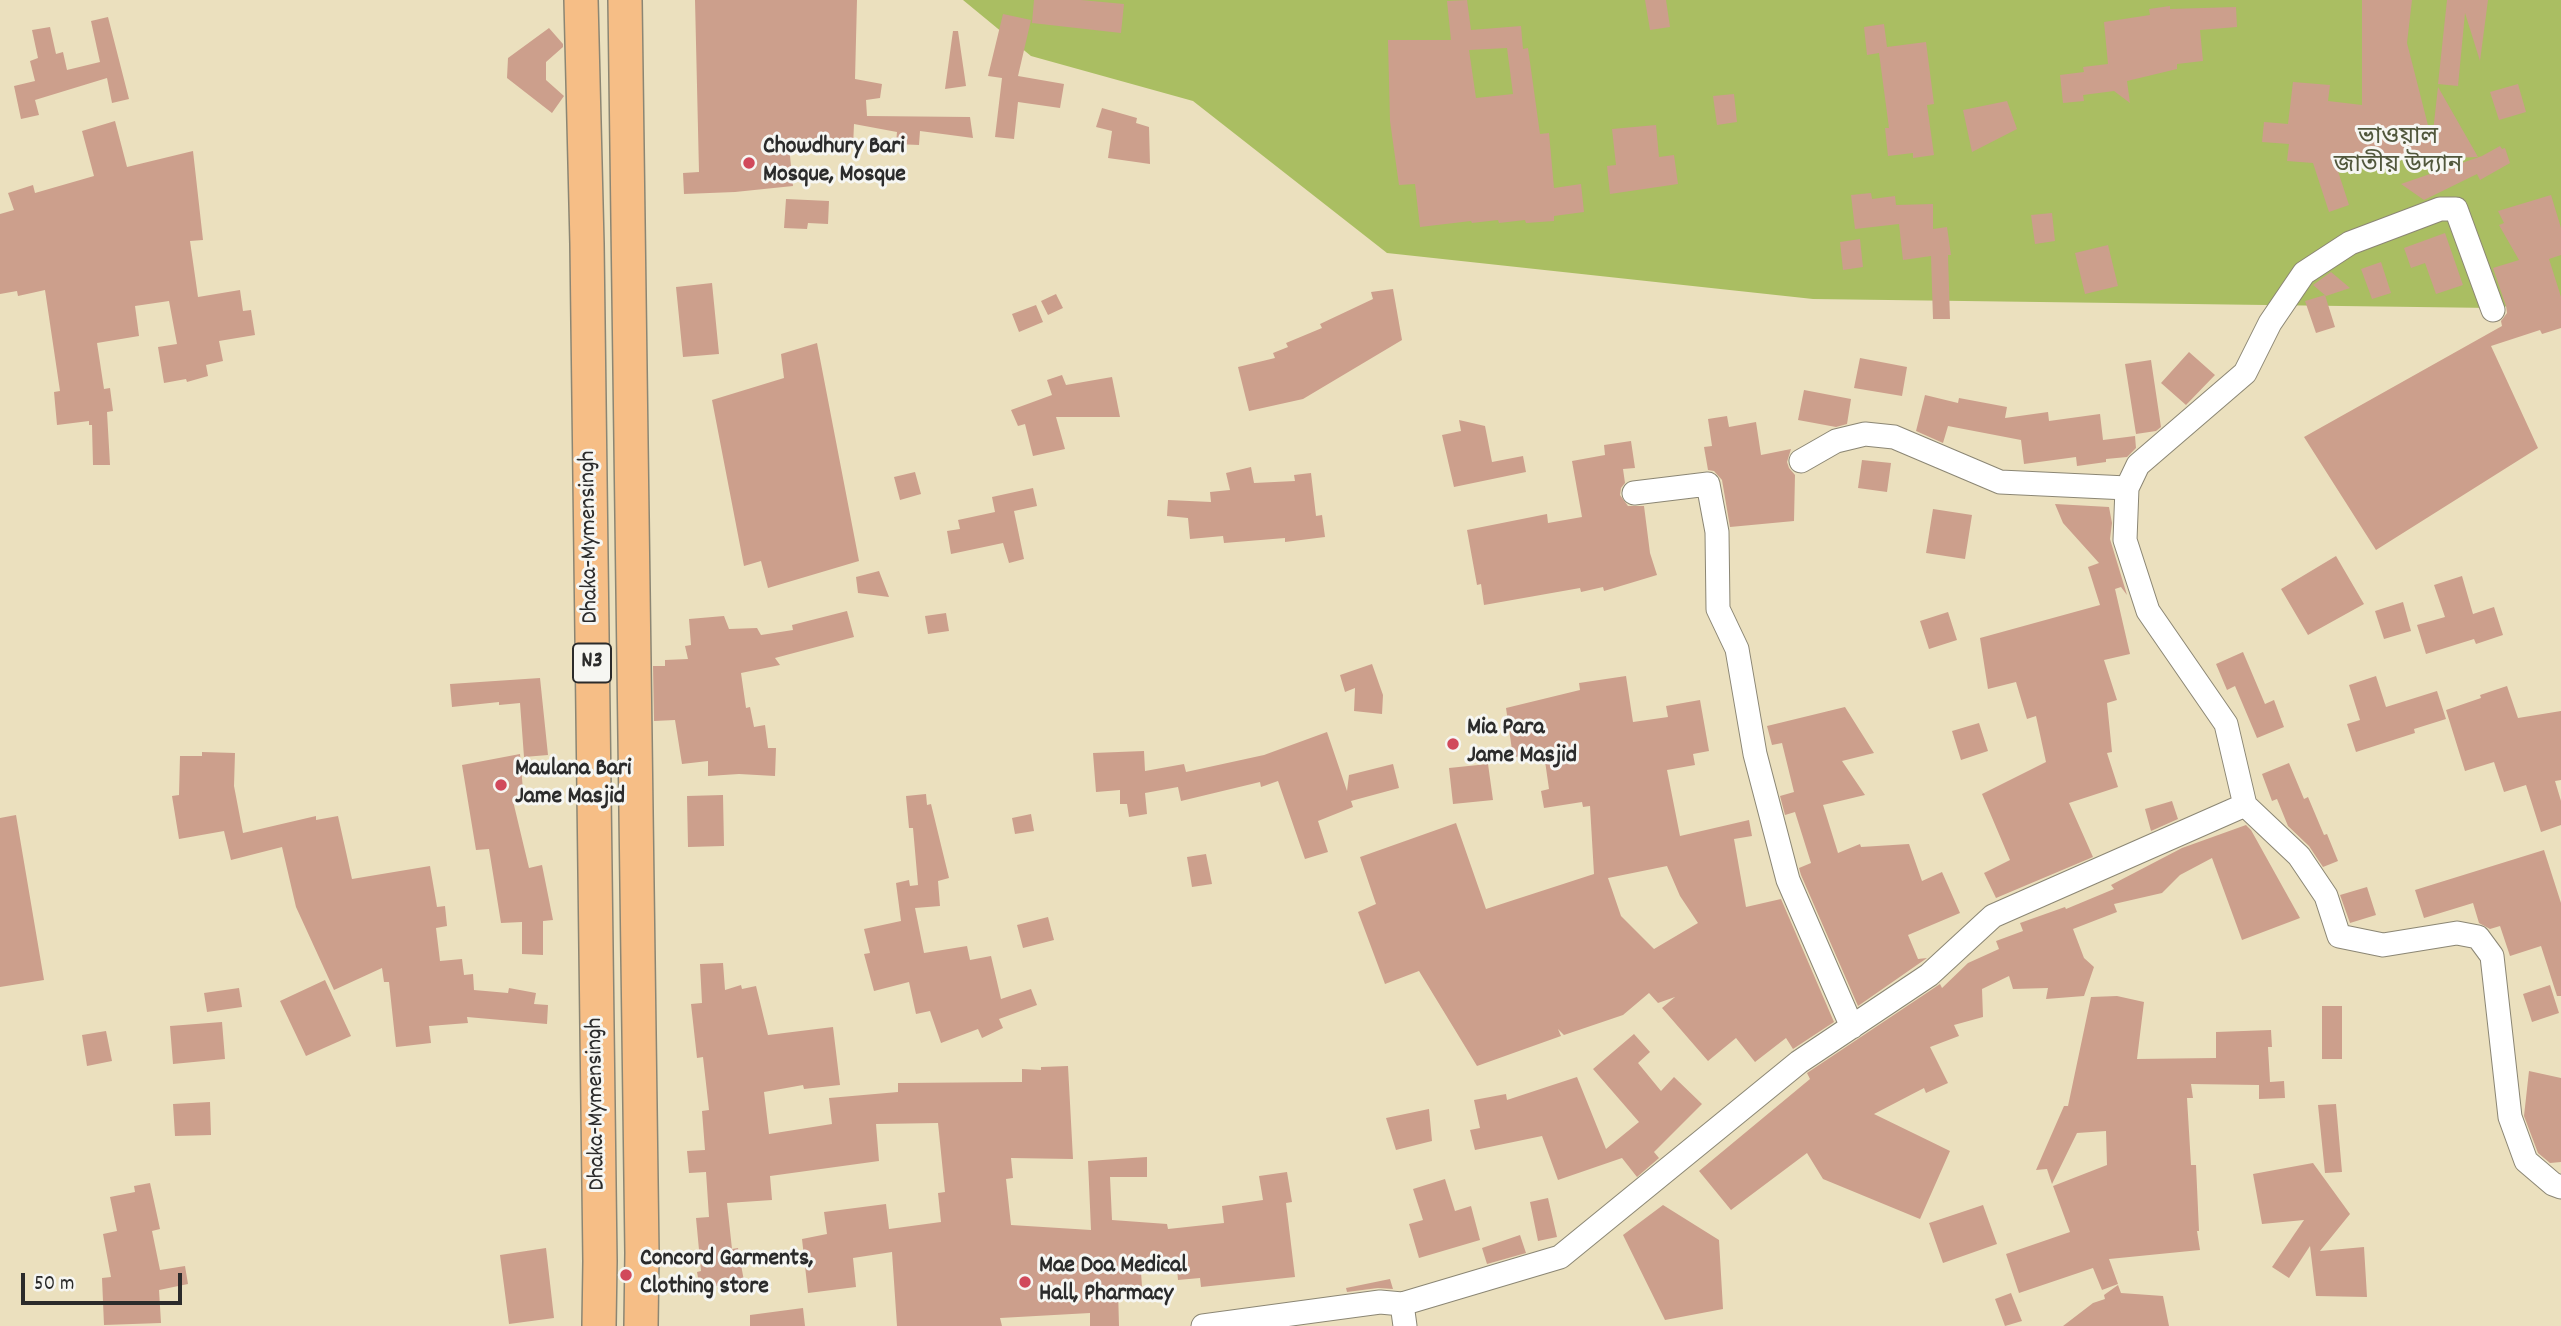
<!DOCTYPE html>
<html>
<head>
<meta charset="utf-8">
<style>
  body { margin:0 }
  #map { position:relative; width:2561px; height:1326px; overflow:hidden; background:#ebe0be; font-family:Dekko,sans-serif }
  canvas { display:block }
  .scale { position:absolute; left:21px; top:1273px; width:161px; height:32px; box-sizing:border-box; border:4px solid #2b2b2b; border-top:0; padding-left:9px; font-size:21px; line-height:24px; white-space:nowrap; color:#2b2b2b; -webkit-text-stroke:5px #f6f6f2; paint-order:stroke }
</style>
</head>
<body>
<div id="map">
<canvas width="2561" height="1326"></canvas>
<div class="scale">50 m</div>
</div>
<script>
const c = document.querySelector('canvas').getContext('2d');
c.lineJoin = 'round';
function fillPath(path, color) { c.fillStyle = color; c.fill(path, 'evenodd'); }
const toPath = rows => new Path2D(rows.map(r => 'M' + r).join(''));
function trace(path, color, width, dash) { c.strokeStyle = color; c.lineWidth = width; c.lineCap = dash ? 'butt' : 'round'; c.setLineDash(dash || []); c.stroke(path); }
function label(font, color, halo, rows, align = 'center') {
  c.font = font + ' Dekko,"Noto Sans Bengali",sans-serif'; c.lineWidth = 6; c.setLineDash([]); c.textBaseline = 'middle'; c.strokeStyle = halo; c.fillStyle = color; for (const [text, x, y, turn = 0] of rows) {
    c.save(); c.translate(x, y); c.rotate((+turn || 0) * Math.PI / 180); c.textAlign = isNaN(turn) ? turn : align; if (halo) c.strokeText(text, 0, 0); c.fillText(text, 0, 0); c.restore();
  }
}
fillPath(toPath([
  [963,0,2561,0,2561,300,2493,308,1813,299,1387,253,1193,101,1031,56]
]), '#aabe62');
fillPath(toPath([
  [695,0,857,0,855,79,882,84,880,98,866,100,867,116,970,117,973,138,920,131,919,145,896,144,897,132,854,124,853,147,789,146,793,186,735,192,684,194,683,173,699,172],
  [1034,0,1081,0,1124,4,1121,33,1032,23],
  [1467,0,1471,30,1521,26,1523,49,1528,48,1540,134,1549,133,1554,188,1581,184,1584,212,1554,216,1554,221,1526,223,1525,220,1499,223,1498,220,1472,223,1471,221,1420,227,1415,184,1399,185,1390,121,1388,40,1451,40,1447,1],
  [1507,48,1513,94,1476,98,1469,50],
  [1645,0,1666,0,1670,27,1650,30],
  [2362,0,2412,0,2407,43,2432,141,2438,87,2478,157,2335,162,2349,205,2329,212,2313,163,2287,161,2289,144,2262,142,2264,122,2288,124,2293,82,2330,85,2328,101,2362,105],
  [2447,0,2488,0,2480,61,2465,13,2458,86,2438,84],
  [2170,6,2170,9,2236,7,2237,27,2200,30,2203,61,2177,64,2177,69,2127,81,2130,103,2114,91,2083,95,2084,101,2063,103,2060,75,2084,72,2083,67,2108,64,2104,22,2150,15,2149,9],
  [1003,14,1031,20,1018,76,1064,84,1060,108,1018,102,1014,139,995,137,1002,78,988,76],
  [108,17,129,99,112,103,107,78,35,100,39,115,21,119,14,86,35,81,30,61,38,58,32,30,50,27,56,54,63,52,67,70,100,62,91,21],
  [1884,24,1887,47,1926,42,1934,104,1927,105,1934,155,1913,158,1913,153,1888,156,1885,128,1889,128,1879,53,1867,55,1864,27],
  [549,28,563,44,563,47,546,62,546,80,564,96,552,113,507,78,508,58],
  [953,31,958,31,966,86,945,89],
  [2518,84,2526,112,2499,120,2490,92],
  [1734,94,1737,122,1717,125,1713,96],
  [2007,101,2017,129,1972,152,1963,110],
  [1102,108,1137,118,1136,123,1149,127,1150,164,1108,158,1112,131,1096,127],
  [115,121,127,167,193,151,203,240,190,241,198,297,240,290,243,311,251,310,255,335,219,341,223,361,206,365,208,376,187,382,186,379,164,383,158,347,177,344,169,301,135,306,139,336,97,343,104,389,110,388,113,411,107,412,110,465,93,465,92,425,89,425,89,421,57,425,54,392,60,391,45,290,18,296,17,291,0,294,0,214,14,210,8,193,33,185,35,193,94,176,82,131],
  [1656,125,1659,157,1674,155,1678,184,1610,194,1607,166,1616,165,1612,129],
  [2500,146,2502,149,2505,148,2510,163,2480,180,2477,174,2424,200,2401,184,2482,156],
  [1871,193,1872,199,1895,196,1896,205,1933,204,1933,229,1947,227,1951,255,1948,255,1950,319,1933,319,1931,256,1903,260,1899,224,1855,229,1851,195],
  [2551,195,2561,228,2561,255,2549,259,2561,297,2561,328,2542,334,2540,330,2491,346,2538,448,2376,550,2304,437,2502,326,2501,321,2507,313,2506,306,2493,268,2519,260,2499,225,2504,223,2498,211],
  [786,199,829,201,828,224,808,223,807,229,784,228],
  [2052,213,2055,241,2035,244,2031,215],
  [2445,233,2463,285,2436,294,2425,263,2411,268,2404,248],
  [1860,239,1863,267,1843,270,1840,242],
  [2108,245,2118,286,2085,294,2075,253],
  [2381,262,2391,293,2372,299,2361,269],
  [2331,272,2350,288,2326,296,2313,285],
  [712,283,719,354,683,357,676,287],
  [1393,289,1402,340,1303,399,1249,411,1238,367,1275,358,1273,353,1288,347,1286,343,1322,328,1320,324,1373,299,1371,292],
  [1056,294,1063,308,1048,315,1041,301],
  [2325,295,2335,327,2316,333,2305,301],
  [1036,305,1043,322,1019,332,1012,314],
  [817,343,859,561,768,588,761,561,744,566,712,400,784,378,781,354],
  [2189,352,2215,375,2186,405,2161,383],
  [1860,358,1907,367,1902,396,1854,388],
  [2151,360,2161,427,2156,431,2136,434,2125,364],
  [1062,375,1066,385,1112,377,1120,417,1056,417,1065,449,1033,456,1025,424,1018,426,1011,410,1052,395,1047,380],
  [1804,390,1851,399,1847,424,1836,427,1798,420],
  [1925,395,1958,403,1959,398,2007,407,2005,418,2048,412,2049,421,2100,414,2103,440,2135,436,2136,448,2127,457,2106,459,2106,462,2077,466,2076,457,2024,464,2021,440,1948,426,1943,443,1916,431],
  [1727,416,1729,427,1756,422,1761,455,1791,449,1787,462,1789,468,1795,475,1794,521,1730,527,1722,480,1714,471,1708,470,1704,447,1712,446,1708,419],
  [1459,420,1485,426,1492,462,1523,456,1526,472,1454,487,1442,435,1461,431],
  [1631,441,1635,468,1623,469,1625,483,1621,488,1620,495,1628,506,1644,506,1650,553,1657,575,1604,591,1603,587,1581,592,1580,588,1484,605,1481,584,1477,585,1467,530,1547,514,1548,523,1582,517,1572,461,1605,455,1604,445],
  [1862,460,1891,463,1887,492,1858,488],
  [1251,467,1254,483,1295,481,1294,475,1311,473,1316,516,1322,515,1325,537,1285,542,1285,538,1224,543,1223,536,1190,539,1188,518,1167,516,1168,500,1211,502,1210,492,1230,490,1226,473],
  [915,472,921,494,900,500,894,477],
  [1033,488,1037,506,1014,511,1024,559,1009,563,1003,543,951,554,947,531,960,529,958,520,995,512,992,497],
  [2055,504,2109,507,2112,523,2110,539,2127,595,2121,587,2115,589,2130,654,2104,660,2117,700,2107,703,2112,752,2107,753,2118,787,2069,803,2093,857,1996,898,1984,873,2010,860,1982,794,2046,762,2036,716,2027,719,2016,682,1988,689,1980,638,2100,605,2088,567,2099,563,2063,523],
  [1933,509,1972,515,1965,559,1926,553],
  [2336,556,2364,604,2308,635,2281,589],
  [879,571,889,597,858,593,856,577],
  [2462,576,2473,614,2494,607,2503,635,2476,644,2474,639,2426,654,2417,625,2445,617,2434,585],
  [2403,602,2411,631,2384,639,2375,611],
  [847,611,854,637,775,658,780,665,741,673,746,708,750,707,754,727,765,725,768,748,776,748,775,776,739,774,708,776,708,761,682,764,675,720,654,721,653,666,665,666,665,660,688,659,685,646,691,645,689,619,724,616,729,629,757,628,761,635,793,630,792,625],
  [1948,612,1957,640,1929,649,1920,621],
  [946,613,949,631,928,634,925,616],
  [2243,652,2265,704,2274,700,2284,727,2257,738,2235,686,2227,690,2216,664],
  [1372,664,1383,695,1382,714,1354,711,1355,688,1345,692,1340,675],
  [1626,676,1633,722,1668,717,1666,706,1700,700,1709,751,1693,754,1695,765,1667,770,1680,836,1749,820,1752,836,1734,839,1746,907,1781,899,1834,1022,1793,1049,1786,1038,1755,1062,1736,1038,1708,1061,1662,1008,1675,997,1658,1003,1649,993,1623,1015,1564,1035,1558,1029,1561,1036,1477,1066,1419,971,1385,984,1358,912,1376,904,1360,857,1456,823,1486,909,1594,874,1590,806,1583,807,1582,802,1544,808,1541,791,1549,789,1544,754,1513,757,1506,708,1580,690,1579,683],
  [1667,866,1680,896,1698,923,1654,949,1621,916,1608,878],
  [2376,676,2386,707,2437,691,2446,719,2414,729,2415,733,2356,752,2347,724,2360,720,2349,685],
  [540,678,548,755,524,757,520,703,499,705,499,702,452,707,450,684],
  [2507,686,2518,718,2561,711,2561,780,2555,781,2561,801,2561,825,2541,832,2526,785,2504,792,2494,762,2465,771,2446,710,2481,698,2480,695],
  [1845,707,1874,753,1842,761,1865,795,1823,805,1838,853,1860,844,1861,847,1909,844,1922,881,1942,872,1960,913,1908,935,1918,959,1927,958,1858,1006,1801,875,1799,868,1811,863,1795,812,1785,815,1780,796,1794,792,1782,743,1772,745,1767,726],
  [1979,723,1988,751,1961,760,1952,731],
  [1327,732,1347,791,1349,775,1393,764,1399,788,1351,801,1353,807,1318,821,1328,852,1305,859,1278,781,1261,787,1260,782,1181,801,1178,787,1145,793,1147,814,1129,817,1127,804,1120,804,1120,790,1096,792,1093,753,1144,751,1145,771,1184,764,1186,772,1264,755],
  [202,752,235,753,234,786,243,833,316,816,316,820,338,816,352,879,430,866,437,907,445,906,447,926,436,928,440,961,462,959,464,975,473,974,474,990,508,993,509,988,536,993,534,1004,548,1005,547,1024,467,1017,468,1023,429,1026,431,1043,396,1047,389,982,384,982,382,968,334,990,296,907,282,847,231,860,224,831,179,839,172,796,179,795,180,756,202,756],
  [520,754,523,790,513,801,529,868,542,865,553,920,543,921,543,955,522,954,522,922,501,923,489,849,476,850,462,765],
  [2289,763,2304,799,2308,797,2324,835,2327,834,2338,861,2323,867,2309,846,2288,826,2277,799,2272,801,2262,774],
  [1488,764,1493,800,1453,804,1449,768],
  [926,794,927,805,931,804,949,878,938,881,940,906,915,908,924,953,967,946,970,960,991,956,1001,999,1031,989,1037,1005,999,1019,1003,1028,982,1038,978,1029,941,1043,930,1011,916,1014,909,982,874,991,864,954,870,953,864,929,901,921,896,883,909,880,910,886,918,885,913,828,909,828,906,796],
  [723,795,724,846,688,847,687,796],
  [2172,801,2178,819,2151,831,2145,809],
  [1031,814,1034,831,1015,834,1012,818],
  [16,815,44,980,0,987,0,818],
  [2246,825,2251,830,2300,918,2242,940,2212,858,2180,875,2162,893,2114,904,2117,912,2073,929,2084,958,2094,967,2084,996,2046,999,2048,988,2013,989,2009,976,1982,989,1983,1017,1954,1025,1959,1036,1930,1047,1948,1083,1926,1093,1924,1088,1874,1114,1950,1151,1920,1219,1823,1179,1807,1153,1731,1210,1699,1171,1810,1079,1807,1073,1940,984,1942,988,1968,963,1999,949,1996,941,2023,931,2020,923,2065,907,2066,909,2114,889,2111,885,2182,848],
  [2544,850,2561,903,2561,996,2557,996,2541,946,2510,956,2500,926,2490,929,2479,923,2473,903,2424,918,2415,890],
  [1206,854,1212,884,1192,887,1187,857],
  [2367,887,2376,915,2350,923,2340,895],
  [1048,917,1054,940,1023,948,1017,925],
  [723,963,725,990,741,985,742,989,756,986,768,1035,833,1027,840,1085,804,1089,803,1085,764,1092,769,1134,832,1124,829,1098,898,1092,898,1083,1022,1082,1022,1069,1041,1070,1041,1067,1068,1066,1073,1159,1011,1158,1013,1178,1006,1179,1011,1225,1091,1230,1088,1161,1147,1157,1147,1177,1110,1177,1112,1220,1167,1224,1168,1229,1224,1223,1222,1206,1263,1200,1259,1176,1287,1172,1292,1202,1286,1203,1295,1277,1201,1287,1200,1278,1178,1280,1177,1268,1141,1272,1142,1287,1118,1289,1119,1326,1090,1326,1090,1313,1000,1318,1002,1326,897,1326,892,1252,853,1258,856,1287,808,1293,802,1239,827,1234,824,1212,886,1204,889,1229,941,1222,938,1193,945,1192,938,1123,876,1124,879,1161,770,1176,772,1200,727,1203,732,1249,738,1248,744,1281,700,1289,697,1272,701,1271,696,1218,709,1217,706,1172,689,1173,687,1151,705,1150,702,1111,709,1110,703,1057,697,1058,691,1004,702,1003,700,964],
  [325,980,351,1036,306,1056,280,1001],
  [2550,985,2559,1013,2532,1022,2523,994],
  [239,988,242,1007,207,1012,204,993],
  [2117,996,2144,1002,2137,1059,2216,1058,2216,1032,2271,1030,2272,1047,2268,1047,2270,1082,2284,1081,2285,1098,2259,1099,2259,1085,2191,1084,2193,1098,2187,1098,2191,1165,2196,1165,2199,1231,2197,1231,2200,1250,2109,1259,2118,1284,2102,1290,2093,1268,2019,1293,2006,1254,2070,1232,2053,1186,2107,1165,2106,1131,2077,1133,2052,1184,2047,1169,2036,1170,2064,1106,2068,1106,2091,997],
  [2322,1006,2342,1006,2342,1059,2322,1059],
  [222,1022,225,1059,173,1064,170,1026],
  [106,1031,112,1061,87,1066,82,1035],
  [1634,1034,1650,1052,1638,1063,1661,1091,1674,1077,1702,1104,1654,1152,1659,1158,1637,1177,1622,1158,1558,1180,1542,1136,1475,1150,1470,1130,1480,1128,1474,1100,1506,1094,1507,1100,1577,1077,1606,1149,1639,1122,1593,1069],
  [2529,1071,2561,1078,2561,1162,2550,1163,2538,1153,2524,1116],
  [210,1102,211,1135,175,1136,173,1104],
  [2336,1104,2342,1172,2325,1173,2318,1105],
  [1429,1109,1432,1141,1396,1150,1386,1118],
  [2313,1163,2350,1214,2320,1251,2364,1247,2367,1297,2316,1296,2310,1246,2289,1278,2272,1267,2304,1220,2262,1224,2253,1174],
  [1445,1179,1455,1211,1471,1206,1480,1240,1419,1258,1409,1224,1423,1220,1413,1189],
  [150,1183,160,1229,152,1231,160,1270,185,1266,188,1284,159,1290,161,1323,104,1325,102,1278,111,1277,103,1234,117,1231,110,1197,135,1192,134,1186],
  [1548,1198,1557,1237,1538,1241,1530,1202],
  [1663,1205,1719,1240,1723,1309,1665,1320,1623,1235],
  [1983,1205,1997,1244,1943,1263,1929,1223],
  [1520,1235,1526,1253,1487,1264,1482,1248],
  [546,1248,554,1318,509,1324,500,1255],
  [1390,1279,1393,1289,1378,1288,1347,1292,1346,1288],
  [2118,1285,2121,1293,2163,1296,2169,1326,2063,1326,2093,1303,2105,1299,2104,1295],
  [2011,1293,2022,1321,2005,1326,1995,1299],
  [803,1308,805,1326,750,1326,750,1315]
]), '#cc9f8c');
const minor = toPath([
  [2493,310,2456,209,2440,209,2350,243,2304,273,2270,323,2245,373,2138,465,2127,488,2125,540,2148,611,2226,724,2245,805,2299,856,2326,896,2339,936,2383,945,2457,933,2478,937,2492,956,2510,1117,2526,1161,2553,1184,2561,1187],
  [1801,461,1836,441,1865,434,1894,437,2000,482,2127,488],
  [1634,493,1708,484,1717,532,1718,609,1737,649,1755,754,1788,880,1852,1027],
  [1402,1304,1560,1257,1799,1062,1929,975,1993,916,2245,805],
  [1203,1326,1380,1302,1402,1304,1405,1326]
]);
const highway = toPath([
  [581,0,587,244,600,1261,599,1326],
  [625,0,642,1253,641,1326]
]);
trace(minor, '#8b8674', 25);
trace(highway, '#8b8674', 36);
trace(minor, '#fff', 23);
trace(highway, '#f6be86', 33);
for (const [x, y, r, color] of [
  [749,163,7,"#d1495b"],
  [1453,744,7,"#d1495b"],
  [501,785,7,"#d1495b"],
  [626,1275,7,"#d1495b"],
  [1025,1282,7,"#d1495b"]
]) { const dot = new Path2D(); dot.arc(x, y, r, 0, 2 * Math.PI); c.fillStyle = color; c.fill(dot); trace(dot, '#f6f6f2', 2.5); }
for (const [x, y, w] of [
  [592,663,38]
]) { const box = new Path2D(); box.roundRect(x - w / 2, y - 19.5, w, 39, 5); c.fillStyle = '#f6f6f2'; c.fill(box); trace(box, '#2b2b2b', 2); }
label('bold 23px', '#2b2b2b', null, [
  ["N3",592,663]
]);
label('24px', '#51573c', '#f6f6f2', [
  ["ভাওয়াল",2398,140],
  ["জাতীয় উদ্যান",2398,168]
]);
label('bold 24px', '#2b2b2b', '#f6f6f2', [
  ["Chowdhury Bari",763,149],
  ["Mosque, Mosque",763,177],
  ["Mia Para",1467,730],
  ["Jame Masjid",1467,758],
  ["Maulana Bari",515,771],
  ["Jame Masjid",515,799],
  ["Concord Garments,",640,1261],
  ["Clothing store",640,1289],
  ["Mae Doa Medical",1039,1268],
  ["Hall, Pharmacy",1039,1296]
], 'left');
label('24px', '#2b2b2b', '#f6f6f2', [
  ["Dhaka-Mymensingh",591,537,-91],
  ["Dhaka-Mymensingh",598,1104,-91]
]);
</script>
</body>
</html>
